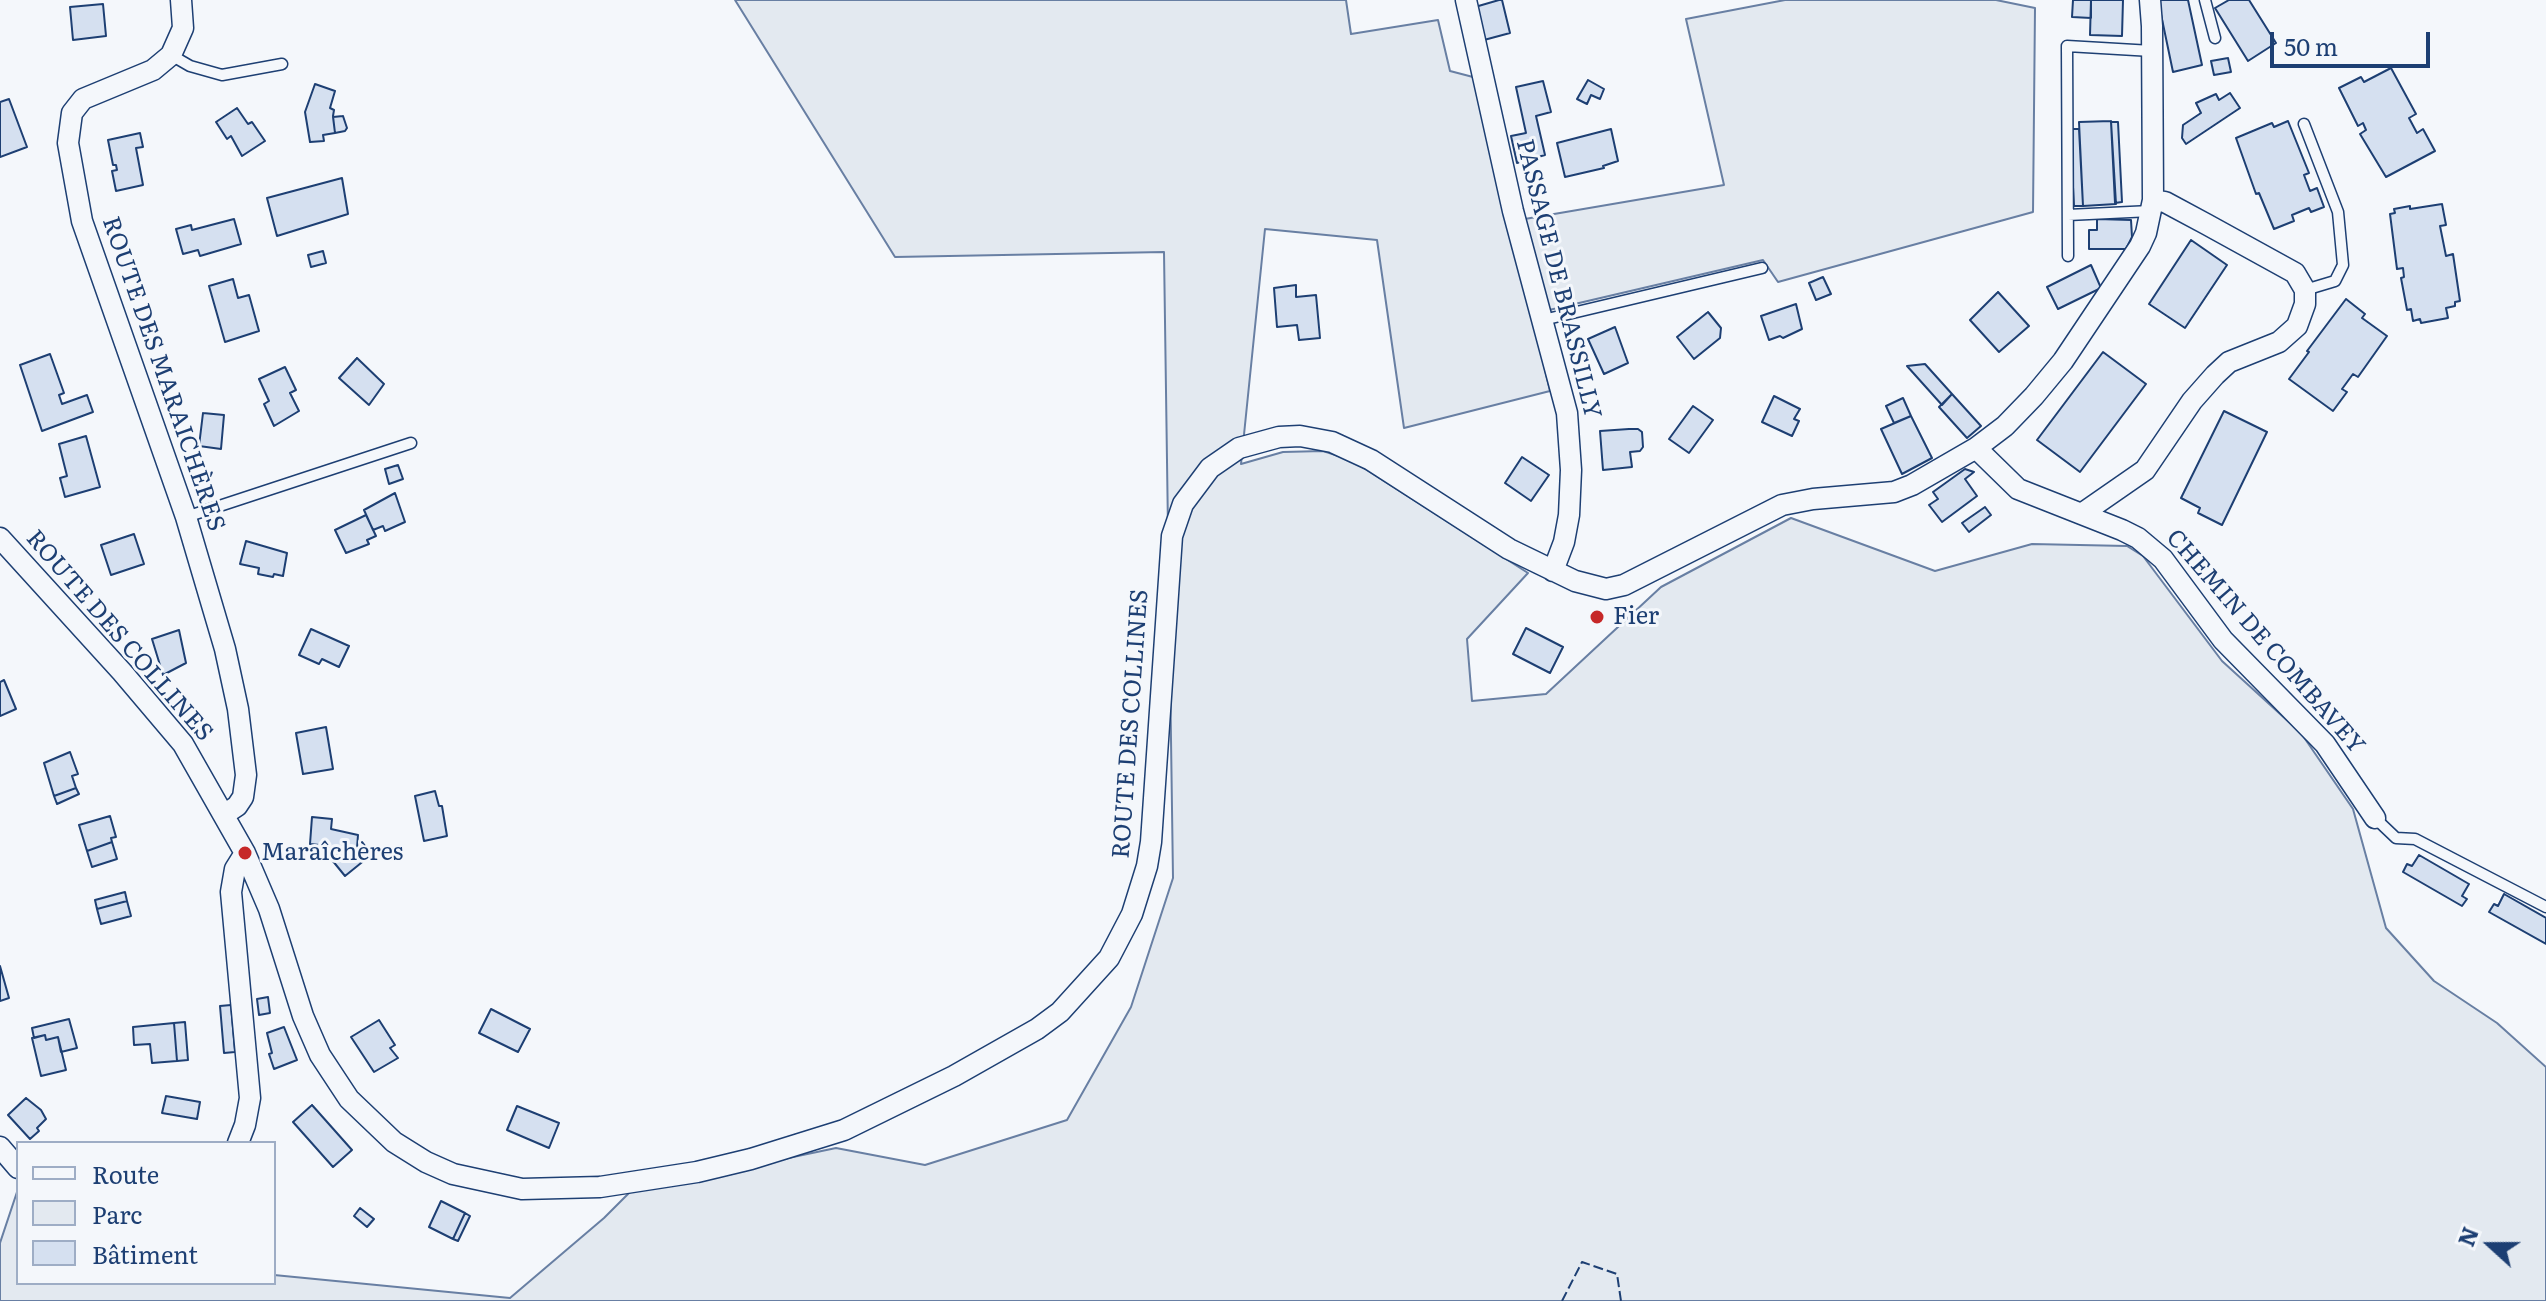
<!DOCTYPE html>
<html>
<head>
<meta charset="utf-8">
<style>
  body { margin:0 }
  #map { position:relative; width:2546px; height:1301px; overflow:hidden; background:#f4f7fb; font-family:Literata,serif }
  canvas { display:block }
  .legend { position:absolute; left:16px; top:1141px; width:260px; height:144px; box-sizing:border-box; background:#f4f7fb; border:2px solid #9eadc5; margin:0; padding:10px 14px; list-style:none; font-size:24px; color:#1d3f73 }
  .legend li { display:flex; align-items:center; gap:16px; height:40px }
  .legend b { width:40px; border:2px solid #9eadc5 }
  .north { position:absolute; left:2450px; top:1205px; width:80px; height:80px; -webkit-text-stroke:6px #f4f7fb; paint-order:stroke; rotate:291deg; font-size:22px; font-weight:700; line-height:32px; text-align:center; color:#1d3f73 }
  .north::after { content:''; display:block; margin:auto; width:28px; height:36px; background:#1d3f73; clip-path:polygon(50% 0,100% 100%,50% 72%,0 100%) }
  .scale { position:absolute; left:2270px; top:32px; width:160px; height:36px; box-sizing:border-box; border:4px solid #1d3f73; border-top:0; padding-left:10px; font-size:24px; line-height:28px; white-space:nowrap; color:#1d3f73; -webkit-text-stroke:6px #f4f7fb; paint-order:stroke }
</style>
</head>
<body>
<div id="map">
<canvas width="2546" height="1301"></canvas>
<ul class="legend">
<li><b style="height:10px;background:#f4f7fb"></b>Route</li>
<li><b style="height:22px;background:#e3e9f0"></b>Parc</li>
<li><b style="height:22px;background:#d5e0f0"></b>Bâtiment</li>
</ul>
<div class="north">N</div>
<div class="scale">50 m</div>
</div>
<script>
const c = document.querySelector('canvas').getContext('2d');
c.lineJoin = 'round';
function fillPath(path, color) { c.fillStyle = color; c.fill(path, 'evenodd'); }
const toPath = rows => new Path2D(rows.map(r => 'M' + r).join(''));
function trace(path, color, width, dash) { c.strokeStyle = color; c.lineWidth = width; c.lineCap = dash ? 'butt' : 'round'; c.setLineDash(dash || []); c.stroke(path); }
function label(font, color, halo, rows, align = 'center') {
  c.font = font + ' Literata,serif'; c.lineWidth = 6; c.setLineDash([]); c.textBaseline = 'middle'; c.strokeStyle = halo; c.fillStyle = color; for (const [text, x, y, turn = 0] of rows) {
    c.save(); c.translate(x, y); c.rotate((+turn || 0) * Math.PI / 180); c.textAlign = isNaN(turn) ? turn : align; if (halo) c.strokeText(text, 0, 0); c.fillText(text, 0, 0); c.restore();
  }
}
const green = toPath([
  [735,0,1346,0,1351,34,1438,20,1450,71,1473,77,1513,221,1724,185,1686,19,1785,0,1996,0,2035,8,2033,212,1778,282,1763,260,1532,314,1550,391,1404,428,1377,240,1265,229,1241,464,1283,452,1323,451,1351,460,1528,573,1467,639,1472,701,1546,694,1661,587,1791,518,1935,571,2032,544,2127,546,2143,556,2222,661,2301,733,2353,809,2386,928,2434,981,2497,1023,2546,1067,2546,1301,0,1301,0,1243,18,1189,18,1283,274,1283,274,1275,510,1298,604,1218,631,1191,836,1148,925,1165,1067,1120,1131,1007,1173,878,1164,252,895,257,735,0]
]);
fillPath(green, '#e3e9f0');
trace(green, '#687fa3', 2);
const building = toPath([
  [1499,0,1502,0,1510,33,1484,40,1475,7,1499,0],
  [2073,0,2091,0,2091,18,2072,17,2073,0],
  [2091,0,2123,0,2122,36,2090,35,2091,0],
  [2158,0,2188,0,2202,65,2173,72,2158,0],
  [2229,0,2249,0,2276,43,2248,61,2215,8,2229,0],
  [103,4,106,36,73,40,70,7,103,4],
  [2228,58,2231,72,2214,75,2211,61,2228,58],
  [2391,68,2416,114,2409,118,2417,133,2423,129,2435,151,2386,177,2360,134,2366,130,2363,123,2358,126,2339,88,2361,77,2364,82,2391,68],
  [1588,80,1604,89,1600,99,1591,95,1587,104,1577,99,1588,80],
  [1543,81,1551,112,1536,116,1545,155,1517,163,1511,136,1526,133,1516,87,1543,81],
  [315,84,335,91,330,108,334,110,333,116,335,133,323,135,324,141,310,142,305,112,315,84],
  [2230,93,2240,108,2186,144,2182,138,2183,125,2201,113,2196,103,2216,94,2219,100,2230,93],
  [9,99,27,147,0,157,0,102,9,99],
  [237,108,248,124,252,122,265,141,242,156,231,136,227,139,216,122,237,108],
  [343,116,347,128,345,131,335,133,333,117,343,116],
  [2111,121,2116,204,2083,206,2079,122,2111,121],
  [2288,121,2309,173,2304,175,2310,191,2317,188,2324,207,2311,212,2309,208,2292,215,2294,221,2274,229,2259,193,2256,194,2236,138,2272,123,2274,127,2288,121],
  [2111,122,2118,122,2122,202,2115,203,2111,122],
  [1611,129,1618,161,1603,166,1604,168,1565,177,1557,143,1611,129],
  [2070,129,2079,129,2083,206,2074,206,2070,129],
  [140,133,143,147,136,148,143,185,116,191,112,171,117,170,116,165,113,165,108,140,140,133],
  [342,178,348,214,277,236,267,198,342,178],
  [2442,204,2446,225,2440,226,2446,256,2453,254,2460,301,2455,302,2455,306,2446,308,2448,318,2421,323,2420,319,2413,321,2411,309,2407,310,2401,278,2404,277,2403,268,2397,269,2390,214,2395,213,2394,209,2410,206,2410,209,2442,204],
  [234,219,241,244,200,256,198,250,183,254,176,229,191,225,192,230,234,219],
  [2097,219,2131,220,2132,237,2126,249,2089,249,2089,230,2097,230,2097,219],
  [2191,240,2227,265,2185,328,2149,304,2191,240],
  [323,251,326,263,311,267,308,255,323,251],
  [2091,265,2101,288,2058,309,2047,287,2091,265],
  [1823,277,1831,294,1816,300,1809,283,1823,277],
  [233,279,238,298,249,295,259,331,225,342,209,286,233,279],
  [1296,285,1296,297,1316,295,1320,338,1299,340,1297,325,1277,327,1274,288,1296,285],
  [1998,292,2029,326,1999,352,1970,320,1998,292],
  [2346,299,2365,314,2362,318,2387,336,2358,377,2353,374,2342,389,2347,392,2333,411,2289,379,2309,352,2307,351,2346,299],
  [1796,304,1802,329,1783,338,1780,336,1769,340,1761,316,1796,304],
  [1708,312,1721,328,1720,338,1694,359,1677,337,1708,312],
  [1615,327,1628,363,1604,374,1588,339,1615,327],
  [2103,352,2146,384,2080,472,2037,440,2103,352],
  [50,354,64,393,59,395,62,404,87,395,93,412,42,431,20,365,50,354],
  [357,358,384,384,369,405,339,378,357,358],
  [1925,364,1952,394,1942,405,1907,366,1925,364],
  [285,367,296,390,290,393,299,411,274,426,264,404,269,401,259,379,285,367],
  [1952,394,1981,426,1967,438,1939,407,1952,394],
  [1774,396,1800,409,1794,419,1799,421,1792,436,1762,422,1774,396],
  [1903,398,1911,416,1894,423,1886,406,1903,398],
  [1693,406,1713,420,1689,453,1669,439,1693,406],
  [2224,411,2267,432,2222,525,2198,513,2200,508,2181,498,2224,411],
  [203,413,224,415,221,449,199,446,203,413],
  [1911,416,1932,458,1902,474,1881,429,1911,416],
  [1629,429,1638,429,1642,432,1643,447,1640,451,1630,452,1632,467,1603,470,1600,431,1629,429],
  [86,436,100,487,65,497,60,478,67,476,59,444,86,436],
  [1522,457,1549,475,1531,501,1505,483,1522,457],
  [398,465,403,479,389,484,385,469,398,465],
  [1965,469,1974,472,1965,479,1977,496,1942,522,1929,505,1938,499,1933,492,1965,469],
  [395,493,405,522,385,531,383,526,373,530,364,510,395,493],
  [1985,507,1991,515,1969,532,1962,523,1985,507],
  [366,515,376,536,367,540,369,544,346,553,335,530,366,515],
  [134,534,144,564,111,575,101,545,134,534],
  [246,541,287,553,283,576,274,574,273,577,258,574,259,568,240,564,246,541],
  [1526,628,1563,647,1550,673,1513,654,1526,628],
  [311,629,349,646,339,667,322,659,319,664,299,655,311,629],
  [179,630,186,663,163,675,152,639,179,630],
  [4,680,16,709,0,716,0,682,4,680],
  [326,727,333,769,303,774,296,733,326,727],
  [70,752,78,774,72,776,76,788,54,796,44,763,70,752],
  [76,788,79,794,57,804,54,796,76,788],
  [435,791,439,806,442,806,447,836,424,841,415,796,435,791],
  [110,816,116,837,111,838,112,842,87,851,79,825,110,816],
  [312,817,332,819,331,829,358,835,357,848,366,859,345,876,332,860,332,853,328,853,329,846,310,844,312,817],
  [112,842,117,859,92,867,87,851,112,842],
  [2419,855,2469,884,2462,896,2467,899,2462,906,2403,872,2407,864,2412,866,2419,855],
  [125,892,127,901,97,909,95,900,125,892],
  [2504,894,2546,918,2546,944,2489,912,2494,904,2498,906,2504,894],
  [127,901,131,916,101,924,97,909,127,901],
  [0,966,9,998,0,1001,0,966],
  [268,997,270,1013,259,1015,257,999,268,997],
  [231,1005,235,1052,224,1053,220,1006,231,1005],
  [491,1009,530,1029,518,1052,479,1033,491,1009],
  [69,1019,77,1048,61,1052,58,1037,46,1040,45,1035,34,1038,32,1028,69,1019],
  [379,1020,395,1045,390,1048,398,1058,374,1072,351,1037,379,1020],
  [185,1022,188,1060,177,1061,174,1023,185,1022],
  [174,1023,177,1061,152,1063,150,1044,134,1045,133,1027,174,1023],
  [284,1027,297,1060,274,1069,269,1054,272,1053,267,1033,284,1027],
  [45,1035,46,1040,58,1037,66,1070,41,1076,32,1038,45,1035],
  [166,1096,200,1102,197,1119,162,1113,166,1096],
  [26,1098,41,1110,46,1119,37,1128,39,1131,30,1139,8,1115,26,1098],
  [312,1105,352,1150,333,1167,293,1122,312,1105],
  [517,1106,559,1123,549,1148,507,1130,517,1106],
  [441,1201,465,1213,453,1239,429,1227,441,1201],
  [360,1208,374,1219,367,1227,354,1216,360,1208],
  [465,1213,470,1216,458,1241,453,1239,465,1213]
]);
fillPath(building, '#d5e0f0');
trace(building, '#1d3f73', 2);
const lane = toPath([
  [2205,0,2215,38],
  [171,55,190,66,222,75,282,64],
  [2304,124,2338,212,2343,265,2335,281,2305,290],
  [2068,215,2151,211],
  [2068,256,2067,46,2152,51],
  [1543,320,1762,268],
  [186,517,411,443],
  [2375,818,2396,838,2415,839,2546,907]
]);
const street = toPath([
  [181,0,183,28,171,55,153,70,83,99,72,113,68,143,82,221,186,517,225,649,238,709,246,775,243,797,237,806,225,814],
  [1466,0,1513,211,1567,413,1571,470,1569,515,1564,542,1553,571],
  [1976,448,2018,489,2122,530,2138,538,2163,559,2223,640,2325,744,2375,818],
  [2083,513,2145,470,2192,401,2215,375,2229,362,2279,342,2297,326,2305,304,2305,290,2295,273,2206,224,2165,202,2153,200],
  [0,538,122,672,183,744,245,853,269,909,303,1016,320,1055,349,1099,394,1142,426,1162,453,1174,522,1189,600,1187,697,1172,751,1159,844,1130,954,1076,1037,1029,1060,1012,1109,958,1132,914,1147,866,1151,842,1172,536,1183,504,1210,468,1239,448,1279,437,1300,436,1332,442,1371,460,1509,549,1575,581,1606,589,1624,585,1782,505,1813,499,1894,492,1912,485,1976,448,2005,426,2034,396,2063,361,2140,246,2146,233,2153,200,2152,26,2150,0],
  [238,1143,245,1125,250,1098,231,892,235,869,245,853],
  [0,1147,18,1168]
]);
trace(lane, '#1d3f73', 13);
trace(street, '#1d3f73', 23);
trace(lane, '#f4f7fb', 10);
trace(street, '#f4f7fb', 20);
trace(toPath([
  [1562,1301,1582,1262,1617,1274,1621,1301]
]), '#1d3f73', 2, [10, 4]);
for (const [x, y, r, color] of [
  [1597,617,8,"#c62828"],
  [245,853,8,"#c62828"]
]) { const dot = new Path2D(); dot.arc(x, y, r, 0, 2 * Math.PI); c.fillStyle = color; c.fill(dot); trace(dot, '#f4f7fb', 3); }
label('24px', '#1d3f73', '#f4f7fb', [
  ["PASSAGE DE BRASSILLY",1558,279,76],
  ["ROUTE DES MARAICHÈRES",163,374,71],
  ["ROUTE DES COLLINES",119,636,49],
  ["CHEMIN DE COMBAVEY",2265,642,49],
  ["ROUTE DES COLLINES",1131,724,-86]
]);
label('24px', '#1d3f73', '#f4f7fb', [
  ["Fier",1613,617],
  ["Maraîchères",261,853]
], 'left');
</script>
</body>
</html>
